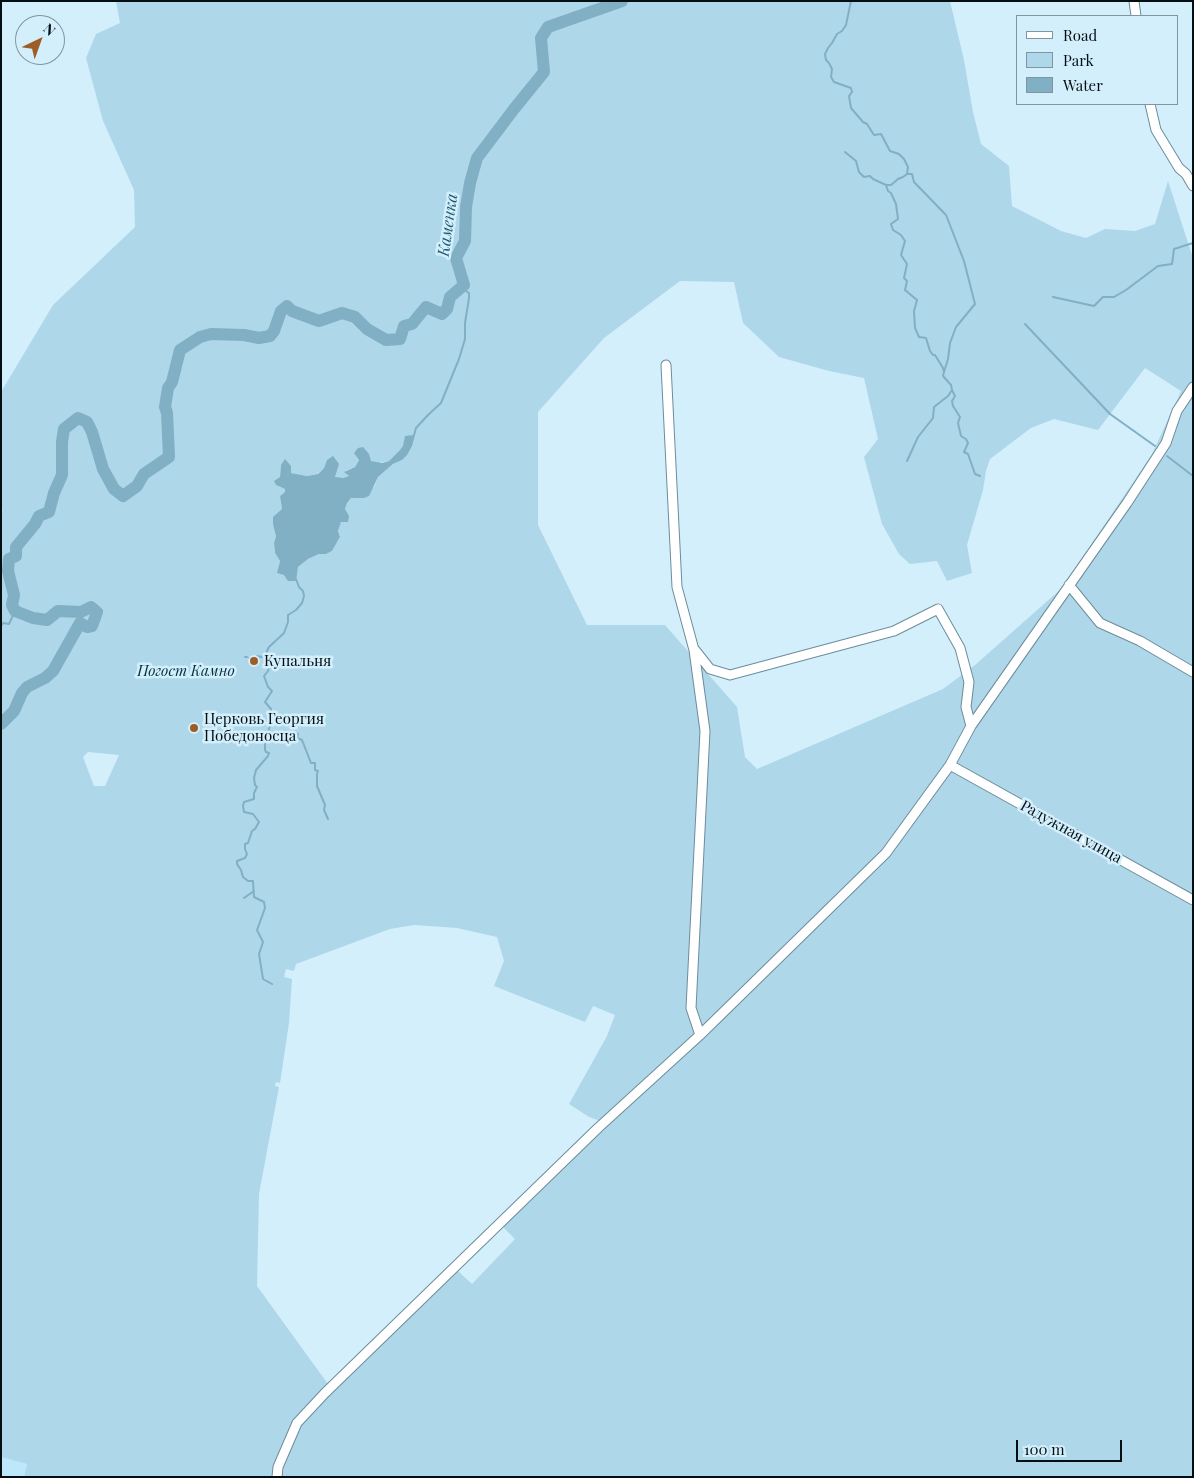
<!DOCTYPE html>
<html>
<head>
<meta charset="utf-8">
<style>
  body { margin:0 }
  #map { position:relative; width:1194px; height:1478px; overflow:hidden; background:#d4effc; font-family:"Playfair Display",serif }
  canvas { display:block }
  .frame { position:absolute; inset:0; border:2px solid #030e13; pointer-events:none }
  .legend { position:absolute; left:1016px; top:15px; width:162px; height:90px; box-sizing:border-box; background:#d4effc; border:1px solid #80959f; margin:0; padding:6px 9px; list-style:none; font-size:15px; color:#030e13 }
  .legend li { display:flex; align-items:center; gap:10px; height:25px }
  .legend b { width:25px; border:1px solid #80959f }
  .north { position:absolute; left:15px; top:15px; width:50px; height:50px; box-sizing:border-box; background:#d4effc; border:1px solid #80959f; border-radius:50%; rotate:42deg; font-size:14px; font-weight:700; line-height:20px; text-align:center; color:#030e13 }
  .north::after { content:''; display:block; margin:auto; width:18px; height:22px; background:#9d5d26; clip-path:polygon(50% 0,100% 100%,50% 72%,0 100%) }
  .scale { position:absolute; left:1016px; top:1440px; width:106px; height:22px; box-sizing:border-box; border:2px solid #030e13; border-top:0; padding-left:6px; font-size:15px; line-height:18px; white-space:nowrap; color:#030e13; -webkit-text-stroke:4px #d4effc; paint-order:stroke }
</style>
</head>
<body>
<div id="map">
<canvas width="1194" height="1478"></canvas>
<div class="frame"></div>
<ul class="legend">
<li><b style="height:6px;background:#fff"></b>Road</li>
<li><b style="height:14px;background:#afd7ea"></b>Park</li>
<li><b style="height:14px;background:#81afc4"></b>Water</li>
</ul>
<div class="north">N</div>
<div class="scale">100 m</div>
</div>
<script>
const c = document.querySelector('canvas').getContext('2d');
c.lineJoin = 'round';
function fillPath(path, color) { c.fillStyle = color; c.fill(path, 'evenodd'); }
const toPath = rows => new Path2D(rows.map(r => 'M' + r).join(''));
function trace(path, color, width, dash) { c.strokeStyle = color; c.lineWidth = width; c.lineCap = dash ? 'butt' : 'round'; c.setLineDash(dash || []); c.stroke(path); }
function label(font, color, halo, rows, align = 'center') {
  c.font = font + ' "Playfair Display",serif'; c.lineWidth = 5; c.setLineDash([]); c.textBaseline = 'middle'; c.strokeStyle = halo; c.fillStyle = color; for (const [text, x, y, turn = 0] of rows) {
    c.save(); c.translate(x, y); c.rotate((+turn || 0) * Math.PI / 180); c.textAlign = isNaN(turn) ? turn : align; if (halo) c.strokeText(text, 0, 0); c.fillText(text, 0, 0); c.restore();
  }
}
fillPath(toPath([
  [1,1457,27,1464,24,1477,1,1477]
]), '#bde7fa');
fillPath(toPath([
  [116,1,950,1,964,60,973,112,981,144,1009,166,1012,206,1061,231,1086,238,1105,229,1135,231,1155,224,1168,181,1193,258,1193,1477,24,1477,27,1464,1,1457,1,513,3,510,1,508,1,392,53,305,135,227,134,190,103,121,86,58,96,34,120,23],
  [680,281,734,282,743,323,779,357,829,371,864,378,878,439,864,457,882,524,899,554,910,564,937,561,947,581,972,573,967,545,983,490,986,471,990,459,1031,428,1054,419,1098,430,1145,368,1181,391,1152,454,1062,588,975,665,943,689,757,769,745,757,737,707,665,625,587,625,538,525,538,412,604,338],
  [412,439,411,448,402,460,393,464,378,477,374,487,351,497,347,503,345,509,348,522,341,522,338,531,340,537,332,551,326,554,319,554,308,559,298,567,297,573,279,567,280,561,275,553,274,543,276,536,277,514,282,509,280,496,285,493,285,489,276,485,280,477,281,465,291,473,307,476,317,474,324,468,327,460,336,471,335,478,343,478,349,476,345,471,355,467,359,459,377,463,389,461],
  [88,752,119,755,105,786,94,786,83,757],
  [414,925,457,928,497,937,504,961,494,986,585,1022,593,1006,615,1015,607,1036,569,1104,589,1117,609,1124,503,1227,515,1239,472,1284,458,1271,333,1391,257,1286,259,1194,279,1087,275,1086,276,1082,280,1083,289,1023,292,979,284,977,286,969,294,971,296,964,390,929]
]), '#afd7ea');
fillPath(toPath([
  [414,435,411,448,407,455,402,460,393,464,378,477,369,496,364,498,351,498,347,503,345,509,349,516,348,522,341,522,338,531,340,537,332,551,326,554,319,554,308,559,298,567,296,581,288,581,284,575,277,573,280,561,275,553,274,543,276,536,273,524,273,517,282,509,280,496,285,492,285,489,276,485,274,481,280,477,281,465,285,459,291,466,291,473,307,476,318,474,324,468,327,460,333,456,339,464,335,477,343,478,349,476,344,472,355,467,359,460,354,453,358,448,363,447,369,454,371,461,382,463,389,461,400,450,403,446,405,436]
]), '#81afc4');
trace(toPath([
  [851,1,846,25,842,31,837,34,832,43,828,48,825,54,826,60,829,63,832,69,831,77,834,82,851,88,852,92,849,96,851,108,863,122,867,124,874,135,881,134,890,151,899,154,904,159,908,167,907,174,903,177,898,179,891,185,886,185],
  [845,152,856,161,859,172,864,177,870,176,873,179,886,185,888,191,891,193,896,204,898,219,891,224,893,230,901,235,905,241,901,255,907,264,904,278,907,281,905,290,917,300,914,311,915,328,919,337,926,338,930,351,933,355,935,355,943,368,944,372,943,376,951,385,952,390,955,396,952,401,953,406,960,417,958,423,961,436,966,439,968,443,964,452,968,454,975,474,980,476],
  [907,174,912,174,914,182,946,215,964,261,975,304,956,327,950,343,948,359,944,372],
  [1053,297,1094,306,1103,297,1114,297,1126,290,1158,266,1172,264,1174,249,1193,243],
  [1025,324,1110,414,1155,446],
  [411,446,416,428,428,415,441,403,459,359,465,339,465,323,469,298,469,293,466,291,464,285],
  [1167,456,1193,476],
  [907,461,918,437,933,418,934,407,948,396,952,390],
  [1,626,3,623,9,624,15,611],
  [245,657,247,657],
  [249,658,253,660,257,656,261,657,267,654],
  [269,731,276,739,281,738,284,731,298,734,297,738,302,740,311,763,315,763,315,770,318,771,317,774,317,786,325,805,324,810,328,819],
  [244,898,254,891],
  [272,984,263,979,259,954,263,942,257,930,265,908,264,902,254,897,253,881,248,881,243,877,241,870,237,864,237,861,245,858,247,854,245,849,245,844,248,843,252,831,255,829,259,822,253,814,244,812,243,806,244,802,254,799,254,793,257,787,255,785,254,778,256,770,268,756,269,753,266,752,265,750,265,743,270,736,268,733,270,725,271,709,265,702,272,691,268,687,264,676,268,671,269,667,269,661,266,657,267,651,269,647,284,633,288,622,288,615,296,610,302,603,304,596,303,591,299,587,296,579]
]), '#81afc4', 2);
trace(toPath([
  [1,724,14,711,22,693,27,687,45,678,53,671,80,623,87,627,92,626,97,612,91,607,81,612,58,611,47,620,33,618,15,611,12,605,14,595,8,571,9,559,16,556,16,547,35,524,39,516,49,512,54,493,62,475,62,442,64,429,78,418,87,422,92,432,103,469,114,489,123,496,137,486,144,474,169,457,167,413,165,407,168,388,172,382,180,350,200,337,211,334,244,335,259,338,270,336,274,331,281,311,287,306,292,311,319,321,342,313,355,317,367,329,386,340,400,339,404,326,412,324,426,307,442,314,447,309,450,297,464,285,456,258,465,241,466,207,470,183,477,158,514,109,544,72,541,38,548,27,622,1]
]), '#81afc4', 12);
const street = toPath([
  [1134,1,1136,16],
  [1150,104,1156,130,1179,168,1186,174,1193,186],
  [666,365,677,587,694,650,705,731,691,1008,700,1035],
  [1069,585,1100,623,1140,641,1193,672],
  [695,650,710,669,730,675,894,631,938,609,960,648,969,682,966,707,971,726],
  [950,765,1193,900],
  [277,1477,278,1467,297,1423,325,1393,598,1128,700,1035,886,853,950,765,971,726,1127,503,1166,443,1177,411,1193,387]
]);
trace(street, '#6d8c9a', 11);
trace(street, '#fff', 9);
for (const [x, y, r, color] of [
  [254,661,5,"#9d5d26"],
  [194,728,5,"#9d5d26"]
]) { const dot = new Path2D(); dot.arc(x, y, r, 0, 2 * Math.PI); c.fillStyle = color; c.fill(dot); trace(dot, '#d4effc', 2); }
label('15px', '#030e13', '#d4effc', [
  ["Купальня",264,661],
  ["Церковь Георгия",204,719],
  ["Победоносца",204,736]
], 'left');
label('italic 15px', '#053040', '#d4effc', [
  ["Погост Камно",186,671]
]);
label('15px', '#030e13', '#d4effc', [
  ["Радужная улица",1071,832,29]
]);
label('italic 16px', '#1b566d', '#d4effc', [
  ["Каменка",448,225,-82]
]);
</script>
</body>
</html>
